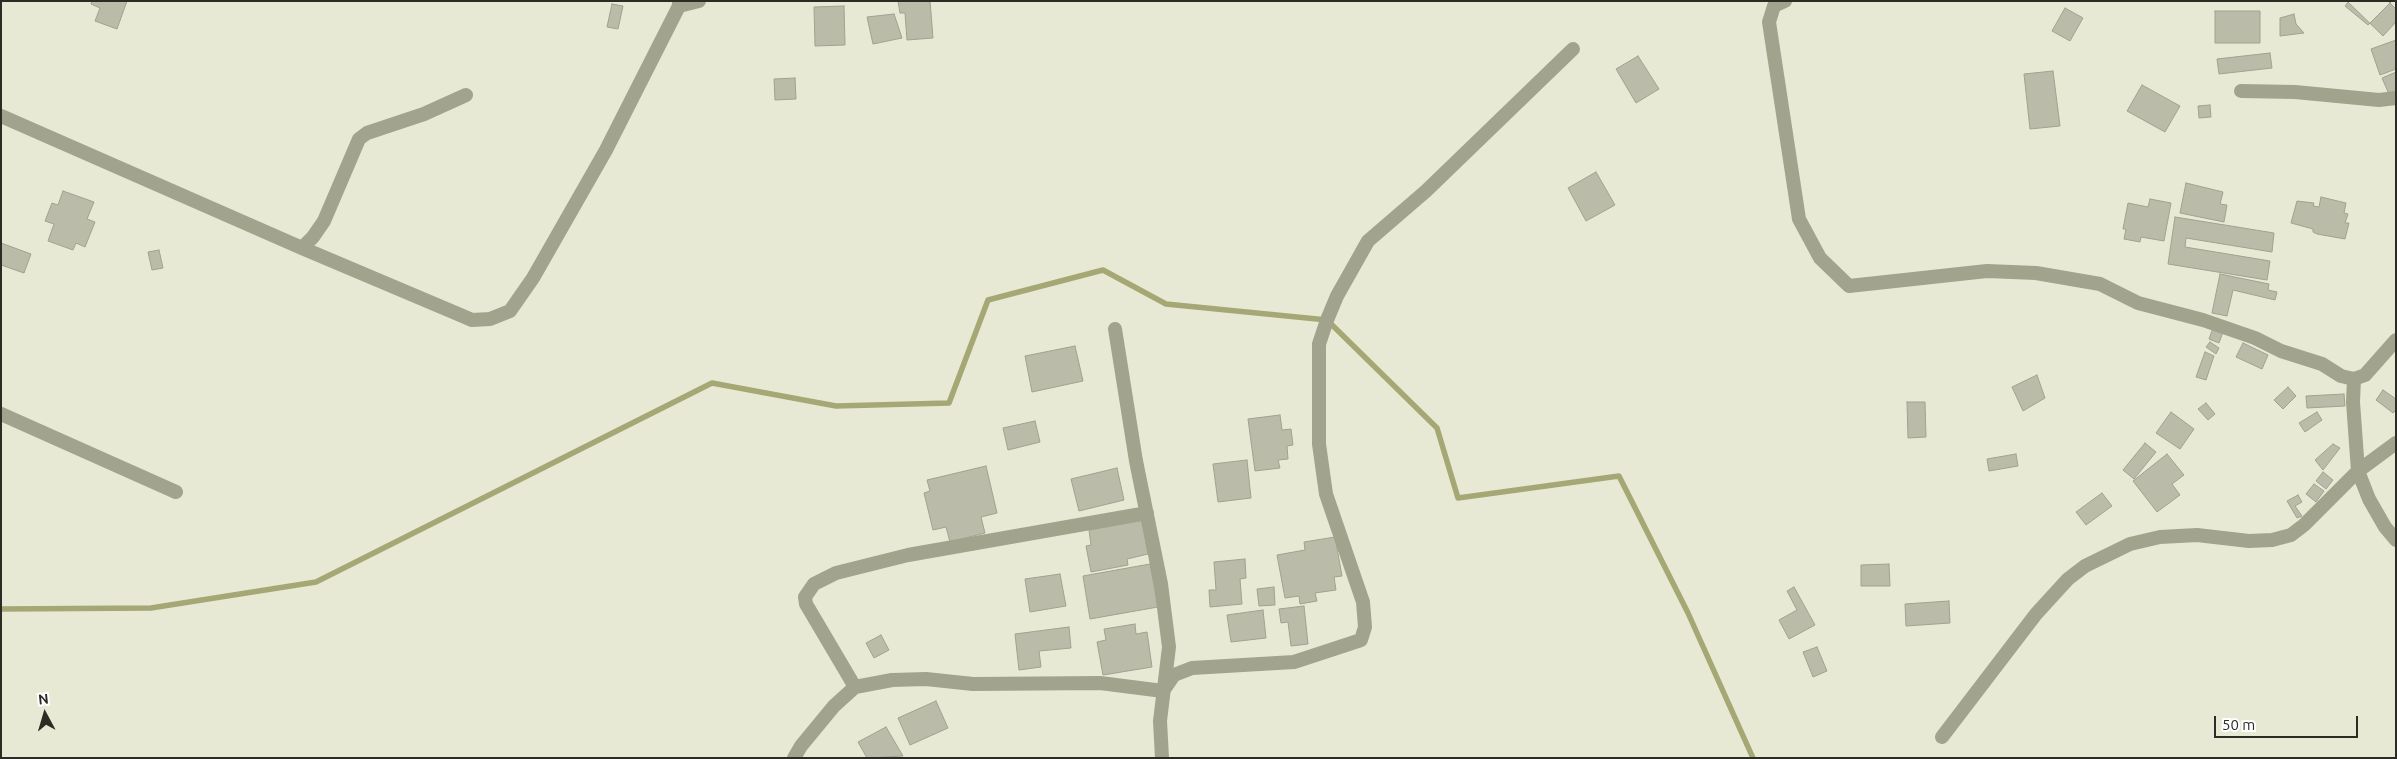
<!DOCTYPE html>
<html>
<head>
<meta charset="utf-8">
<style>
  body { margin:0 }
  #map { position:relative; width:2397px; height:759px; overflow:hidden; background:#e7e9d5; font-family:Ubuntu,sans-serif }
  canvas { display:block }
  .frame { position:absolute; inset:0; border:2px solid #2c2c25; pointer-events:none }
  .north { position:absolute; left:20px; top:689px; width:50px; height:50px; -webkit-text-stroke:4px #fff; paint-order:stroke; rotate:354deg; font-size:14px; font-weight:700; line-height:20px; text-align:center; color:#2c2c25 }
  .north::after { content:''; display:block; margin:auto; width:18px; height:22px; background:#2c2c25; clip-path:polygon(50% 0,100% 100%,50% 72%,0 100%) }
  .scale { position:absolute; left:2214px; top:716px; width:144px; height:22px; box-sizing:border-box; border:2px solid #2c2c25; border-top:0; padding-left:6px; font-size:15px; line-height:18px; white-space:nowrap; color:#2c2c25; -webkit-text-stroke:4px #fff; paint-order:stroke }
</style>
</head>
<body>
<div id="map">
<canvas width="2397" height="759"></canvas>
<div class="frame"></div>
<div class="north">N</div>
<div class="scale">50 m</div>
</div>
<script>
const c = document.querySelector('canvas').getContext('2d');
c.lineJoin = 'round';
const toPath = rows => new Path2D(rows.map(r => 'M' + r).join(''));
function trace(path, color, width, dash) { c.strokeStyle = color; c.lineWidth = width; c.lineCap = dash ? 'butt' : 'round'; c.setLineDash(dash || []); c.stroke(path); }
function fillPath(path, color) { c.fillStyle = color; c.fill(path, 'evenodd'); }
trace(toPath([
  [1,609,151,608,316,582,712,383,836,406,949,403,988,300,1103,270,1166,304,1327,320,1437,428,1458,498,1619,476,1688,613,1753,758]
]), '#a5a874', 5.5);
const building = toPath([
  [92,1,127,1,117,29,95,21,100,8,91,4,92,1],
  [898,1,930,1,933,38,907,40,905,13,900,13,898,1],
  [2347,1,2388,1,2396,9,2396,22,2383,36,2347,1],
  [2349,1,2392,1,2368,25,2345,6,2349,1],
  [612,4,623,6,618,29,607,27,612,4],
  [844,6,845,45,815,46,814,7,844,6],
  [2065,8,2083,18,2070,41,2052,31,2065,8],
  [2215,11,2260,11,2260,43,2215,43,2215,11],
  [894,14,902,38,873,44,867,17,894,14],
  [2294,14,2296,24,2304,33,2280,36,2280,18,2294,14],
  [2396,40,2396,69,2380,75,2371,49,2396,40],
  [2270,53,2272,68,2219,74,2217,59,2270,53],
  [1638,56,1659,89,1636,103,1616,69,1638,56],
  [2053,71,2060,126,2030,129,2024,74,2053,71],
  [2396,72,2396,91,2389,94,2382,78,2396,72],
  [795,78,796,99,775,100,774,79,795,78],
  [2142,85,2180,106,2165,132,2127,111,2142,85],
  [2210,105,2211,117,2199,118,2198,106,2210,105],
  [1596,172,1615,205,1586,221,1568,188,1596,172],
  [2186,183,2223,192,2220,204,2227,205,2224,222,2180,213,2186,183],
  [63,191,94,202,87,219,95,222,85,247,76,243,73,250,48,241,54,224,45,221,52,203,58,205,63,191],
  [2321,197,2346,203,2344,213,2348,214,2345,223,2349,223,2345,239,2317,234,2313,232,2313,229,2291,223,2297,201,2314,203,2313,206,2319,207,2321,197],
  [2150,199,2171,203,2164,241,2141,237,2140,242,2124,239,2126,229,2123,229,2128,203,2148,207,2150,199],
  [2175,217,2274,233,2272,252,2186,238,2185,247,2270,261,2267,280,2168,264,2175,217],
  [1,243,31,254,24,273,1,265,1,243],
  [159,250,163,268,152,270,148,252,159,250],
  [2220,274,2269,284,2268,290,2277,292,2275,300,2233,290,2227,316,2212,313,2220,274],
  [2213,328,2223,332,2219,343,2209,339,2213,328],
  [2210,342,2219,348,2216,354,2206,347,2210,342],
  [2243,343,2268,355,2262,369,2236,357,2243,343],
  [1075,346,1083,381,1032,392,1025,356,1075,346],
  [2205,352,2214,356,2206,380,2196,377,2205,352],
  [2037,375,2045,398,2023,411,2012,387,2037,375],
  [2288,387,2296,396,2283,409,2274,400,2288,387],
  [2383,390,2396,399,2396,410,2393,413,2376,400,2383,390],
  [2344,394,2345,406,2307,408,2306,396,2344,394],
  [1907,402,1925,402,1926,437,1908,438,1907,402],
  [2206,403,2215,414,2208,420,2198,409,2206,403],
  [2171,412,2194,429,2180,449,2156,433,2171,412],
  [2317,412,2322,420,2305,432,2299,423,2317,412],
  [1280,415,1282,430,1291,429,1293,445,1287,446,1288,459,1278,460,1280,468,1255,471,1248,419,1280,415],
  [1035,421,1040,442,1008,450,1003,428,1035,421],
  [2145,443,2156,452,2134,479,2123,470,2145,443],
  [2333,444,2340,448,2323,470,2315,460,2333,444],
  [2016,454,2018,466,1989,471,1987,459,2016,454],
  [2167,454,2184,475,2172,484,2180,495,2157,512,2133,481,2167,454],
  [1247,460,1251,498,1218,502,1213,464,1247,460],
  [986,466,997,513,981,517,985,533,950,542,946,527,933,530,924,493,930,491,927,480,986,466],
  [1117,468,1124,500,1079,511,1071,479,1117,468],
  [2323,472,2333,480,2326,489,2316,481,2323,472],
  [2314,484,2324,491,2316,502,2306,494,2314,484],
  [2102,493,2112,506,2086,525,2076,512,2102,493],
  [2298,495,2302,502,2295,506,2302,516,2297,518,2287,501,2298,495],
  [1142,520,1148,554,1127,559,1128,565,1091,572,1086,546,1091,545,1089,530,1142,520],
  [1335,537,1342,576,1334,577,1336,590,1315,593,1317,601,1300,604,1299,596,1285,598,1277,555,1305,550,1304,542,1335,537],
  [1245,559,1246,578,1240,579,1242,604,1210,607,1209,590,1216,590,1214,562,1245,559],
  [1150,564,1158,607,1090,619,1083,576,1150,564],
  [1889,564,1890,586,1861,586,1861,565,1889,564],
  [1060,574,1066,606,1030,612,1025,579,1060,574],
  [1274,587,1275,605,1259,606,1257,589,1274,587],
  [1794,587,1815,625,1789,639,1779,620,1797,610,1787,591,1794,587],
  [1949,601,1950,623,1906,626,1905,604,1949,601],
  [1304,606,1308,644,1291,646,1288,622,1281,623,1279,609,1304,606],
  [1263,610,1266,638,1231,642,1227,615,1263,610],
  [1135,624,1136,634,1147,632,1152,667,1103,675,1097,642,1106,640,1104,629,1135,624],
  [1069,627,1071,648,1039,651,1041,667,1019,670,1015,634,1069,627],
  [881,635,889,650,874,658,866,643,881,635],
  [1817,647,1827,671,1813,677,1803,652,1817,647],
  [936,701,948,728,910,745,898,718,936,701],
  [886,727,903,756,867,758,858,742,886,727]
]);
fillPath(building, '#babca9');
trace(building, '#a0a18f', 1);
trace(toPath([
  [1785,1,1774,6,1769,22,1799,219,1820,258,1849,286,1987,271,2036,273,2100,284,2138,303,2203,320,2255,338,2281,351,2322,364,2341,376,2354,379],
  [679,6,699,1],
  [2241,91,2295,92,2379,100,2396,98],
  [1,116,302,248,458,314,472,320,490,319,510,311,533,278,606,150,679,6,679,1],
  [302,248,313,237,324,221,359,139,367,133,424,114,466,95],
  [1115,329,1136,461,1161,584,1169,647,1160,721,1162,758],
  [2396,340,2365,375,2354,379,2353,402,2358,471,2369,499,2385,527,2396,540],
  [1,414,176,492],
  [855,687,806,604,805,597,814,584,836,573,908,555,1147,513],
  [1942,737,2036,614,2068,579,2085,566,2130,544,2160,537,2197,535,2249,541,2272,540,2291,535,2304,525,2358,471,2396,443],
  [794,758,801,746,834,706,855,687,892,680,926,679,973,684,1100,683,1163,691,1174,675,1192,668,1294,662,1361,640,1365,627,1363,602,1326,494,1319,444,1319,344,1327,320,1337,296,1368,241,1426,191,1573,49]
]), '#a1a38c', 14);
</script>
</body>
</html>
